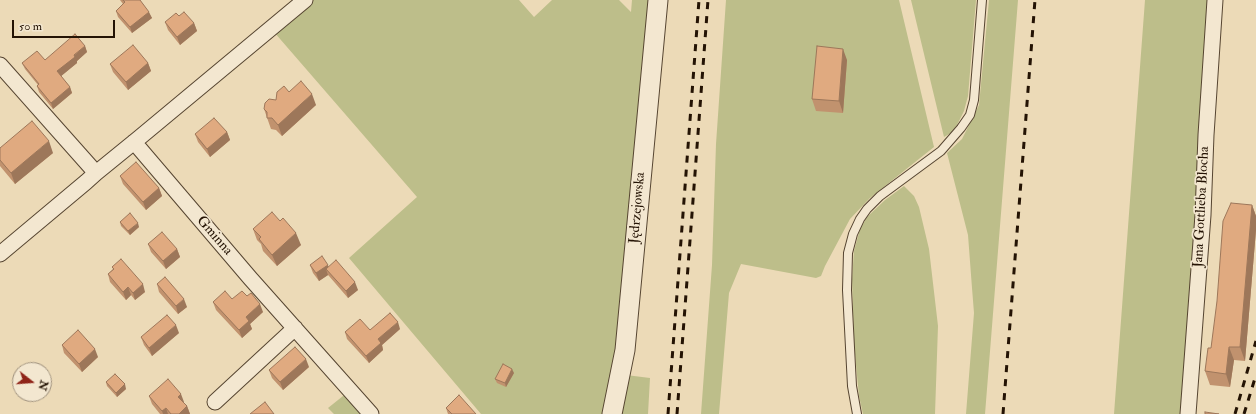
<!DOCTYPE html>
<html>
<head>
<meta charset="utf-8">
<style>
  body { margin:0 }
  #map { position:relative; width:1256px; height:414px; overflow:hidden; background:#ecdab7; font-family:"IM FELL Double Pica",serif }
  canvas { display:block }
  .north { position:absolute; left:12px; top:362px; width:40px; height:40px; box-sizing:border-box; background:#f3e7d0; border:1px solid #a0927e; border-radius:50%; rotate:107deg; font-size:11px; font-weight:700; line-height:16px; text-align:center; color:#241304 }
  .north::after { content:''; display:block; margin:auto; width:14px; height:18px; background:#8f2418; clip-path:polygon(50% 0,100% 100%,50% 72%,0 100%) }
  .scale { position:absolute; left:12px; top:20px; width:103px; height:18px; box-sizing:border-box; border:2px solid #241304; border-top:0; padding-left:5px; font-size:12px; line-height:14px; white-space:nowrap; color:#241304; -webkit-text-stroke:3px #f3e7d0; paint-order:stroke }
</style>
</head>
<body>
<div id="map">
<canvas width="1256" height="414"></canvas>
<div class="north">N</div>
<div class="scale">50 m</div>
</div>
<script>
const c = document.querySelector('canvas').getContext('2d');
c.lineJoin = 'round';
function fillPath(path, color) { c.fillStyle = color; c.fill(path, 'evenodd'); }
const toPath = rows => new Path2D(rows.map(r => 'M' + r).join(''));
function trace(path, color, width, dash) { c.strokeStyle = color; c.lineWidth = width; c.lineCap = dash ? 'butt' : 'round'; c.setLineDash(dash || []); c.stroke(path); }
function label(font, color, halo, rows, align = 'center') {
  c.font = font + ' "IM FELL Double Pica",serif'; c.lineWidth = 3.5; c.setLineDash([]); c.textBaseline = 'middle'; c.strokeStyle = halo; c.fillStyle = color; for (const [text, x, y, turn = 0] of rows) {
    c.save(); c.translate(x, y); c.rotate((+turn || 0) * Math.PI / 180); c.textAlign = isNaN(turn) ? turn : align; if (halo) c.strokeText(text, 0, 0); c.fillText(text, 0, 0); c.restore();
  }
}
fillPath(toPath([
  [310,0,519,0,534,17,552,0,619,0,631,12,632,0,650,0,620,344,605,414,481,414,349,258,417,197,274,32],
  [726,0,899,0,934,147,870,198,850,219,825,266,821,276,816,278,741,264,729,293,719,414,701,414,712,265,716,144],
  [911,0,976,0,968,96,964,111,957,125,951,133,944,137],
  [989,0,1018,0,985,414,966,414,974,313,972,288,968,235,947,153,962,139,979,105],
  [1145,0,1213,0,1185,414,1114,414],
  [904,186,914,196,919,207,929,249,938,326,935,414,863,414,859,396,854,344,852,279,854,251,860,229,867,217,885,200],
  [626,375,650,378,648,414,618,414],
  [348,392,366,414,334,414,328,408]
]), '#bdbe8a');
const service = toPath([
  [857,414,852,386,847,290,848,253,853,234,860,219,867,209,880,196,941,151,961,128,970,115,974,100,982,0]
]);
const minor = toPath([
  [0,65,96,173],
  [134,142,250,278,371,414],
  [0,254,86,182,96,173,139,138,305,0],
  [215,402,295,328],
  [1188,414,1203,215,1206,135,1215,0]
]);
const tertiary = toPath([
  [612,414,625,350,658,0]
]);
trace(service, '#564531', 10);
trace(minor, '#564531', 17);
trace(tertiary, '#564531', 21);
trace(service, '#f3e7d0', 8);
trace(minor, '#f3e7d0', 15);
trace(tertiary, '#f3e7d0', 19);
trace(toPath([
  [668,414,699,0],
  [677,414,708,0],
  [1003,414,1035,0],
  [1235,414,1256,341],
  [1244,414,1256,375]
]), '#241304', 3, [7, 7]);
fillPath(toPath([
  [120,0,140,0,152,18,132,33,118,17,116,11,123,4],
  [165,22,194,23,197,31,180,45,168,30],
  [85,46,87,52,77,61,77,63,61,76,70,87,72,93,53,109,39,92,37,86,38,85,25,69,22,63,45,60],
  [847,60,843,113,816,111,812,99],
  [148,63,151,71,128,90,113,72,110,64],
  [289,92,316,105,282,136,276,130,271,129,264,109,276,100],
  [227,132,230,140,210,157,198,142,195,134],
  [0,148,53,153,15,184,0,166],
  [120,176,159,188,162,196,146,210,123,184],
  [1252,205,1256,216,1256,230,1245,361,1234,360,1230,387,1210,385,1205,371],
  [280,221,301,245,277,266,263,251,261,244,257,240,253,229],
  [120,222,139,227,130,235,121,226],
  [148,244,177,249,180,257,166,269,151,252],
  [310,265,328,265,328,266,358,290,348,298,329,276,328,275,319,281,313,273],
  [112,267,145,292,135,300,131,295,126,300,110,282,108,274,113,269],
  [157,284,187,307,178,314,159,292],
  [232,299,263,312,250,324,252,329,242,338,216,310,213,302],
  [400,329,382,345,383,350,369,363,347,339,345,332],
  [179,333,152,356,144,345,141,337],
  [62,345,98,357,82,372,64,353],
  [309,367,283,390,272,378,269,370],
  [514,373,506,387,497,383,495,379],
  [106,382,126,389,117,397,107,386],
  [149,396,184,402,184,403,187,406,190,414,160,414,152,404],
  [446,408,476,414,448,414]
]), '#c1926e');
fillPath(toPath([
  [149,12,152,18,132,33,130,27],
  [194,23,197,31,180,45,177,37],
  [85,46,87,52,77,61,77,63,60,77,57,71],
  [843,49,847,60,843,113,839,101],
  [148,63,151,71,128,90,126,82],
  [70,87,72,93,53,109,51,103],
  [312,94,316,105,282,136,278,125],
  [227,132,230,140,210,157,207,149],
  [49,141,53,153,15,184,11,173],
  [159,188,162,196,146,210,143,202],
  [1252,205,1256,216,1256,230,1245,361,1240,347],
  [138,223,139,227,130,235,128,231],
  [296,233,301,245,277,266,272,255],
  [177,249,180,257,166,269,163,261],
  [328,265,330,273,326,269,328,275,319,281,316,273],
  [355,282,358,290,348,298,346,291],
  [143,284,145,292,135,300,133,293],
  [128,287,131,295,126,300,123,292],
  [184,299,187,307,178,314,176,306],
  [260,304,263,312,250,324,252,329,242,338,239,330,246,317],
  [398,322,400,329,382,345,383,350,369,363,366,356,378,339],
  [176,325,179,333,152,356,149,348],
  [1229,347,1234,360,1230,387,1226,374],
  [95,349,98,357,82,372,79,364],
  [306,359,309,367,283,390,280,382],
  [512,369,514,373,506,387,505,383],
  [125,384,126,389,117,397,116,393],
  [181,394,184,402,181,405,178,397],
  [187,406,190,414,179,414],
  [166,408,168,414,163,414,162,411]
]), '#9d775a');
const building = toPath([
  [123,0,140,0,149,12,130,27,116,11,125,2,123,0],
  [184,12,194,23,177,37,165,22,176,13,179,16,184,12],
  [75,34,85,46,74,55,75,57,57,71,70,87,51,103,37,86,39,84,22,63,37,51,45,60,75,34],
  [133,45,148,63,126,82,110,64,133,45],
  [817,46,843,49,839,101,812,99,817,46],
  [301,81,312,94,278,125,272,118,267,118,267,112,264,109,265,103,269,99,276,100,277,92,284,86,289,92,301,81],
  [214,118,227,132,207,149,195,134,214,118],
  [32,121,49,141,11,173,0,160,0,148,32,121],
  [136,162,159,188,143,202,120,176,136,162],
  [1231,203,1252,205,1240,347,1229,347,1226,374,1205,371,1208,348,1211,348,1217,301,1223,221,1231,203],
  [272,212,280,221,283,218,296,233,272,255,259,239,261,237,253,229,272,212],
  [130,213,138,223,128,231,120,222,130,213],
  [162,232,177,249,163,261,148,244,162,232],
  [322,256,328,265,316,273,310,265,322,256],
  [121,259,143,284,133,293,128,287,123,292,108,274,114,269,112,267,121,259],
  [336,260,355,282,346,291,326,269,336,260],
  [165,277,184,299,176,306,157,284,165,277],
  [225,291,232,299,242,291,247,296,251,293,260,304,246,317,249,321,239,330,213,302,225,291],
  [390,313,398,322,378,339,381,343,366,356,345,332,360,319,370,330,390,313],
  [167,315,176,325,149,348,141,337,167,315],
  [78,330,95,349,79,364,62,345,78,330],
  [295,347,306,359,280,382,269,370,295,347],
  [503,364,512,369,505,383,495,379,503,364],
  [115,374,125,384,116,393,106,382,115,374],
  [168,379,181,394,178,397,187,406,179,414,171,414,166,408,162,411,149,396,168,379],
  [459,395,476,414,452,414,446,408,459,395],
  [265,402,274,414,250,414,265,402],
  [1205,412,1219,414,1205,414,1205,412]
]);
fillPath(building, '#e0aa80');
trace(building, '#9d775a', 1);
label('14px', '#241304', '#f3e7d0', [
  ["Jana Gottlieba Blocha",1202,207,-87],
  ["Jędrzejowska",638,208,-85],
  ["Gminna",214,236,49]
]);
</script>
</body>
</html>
